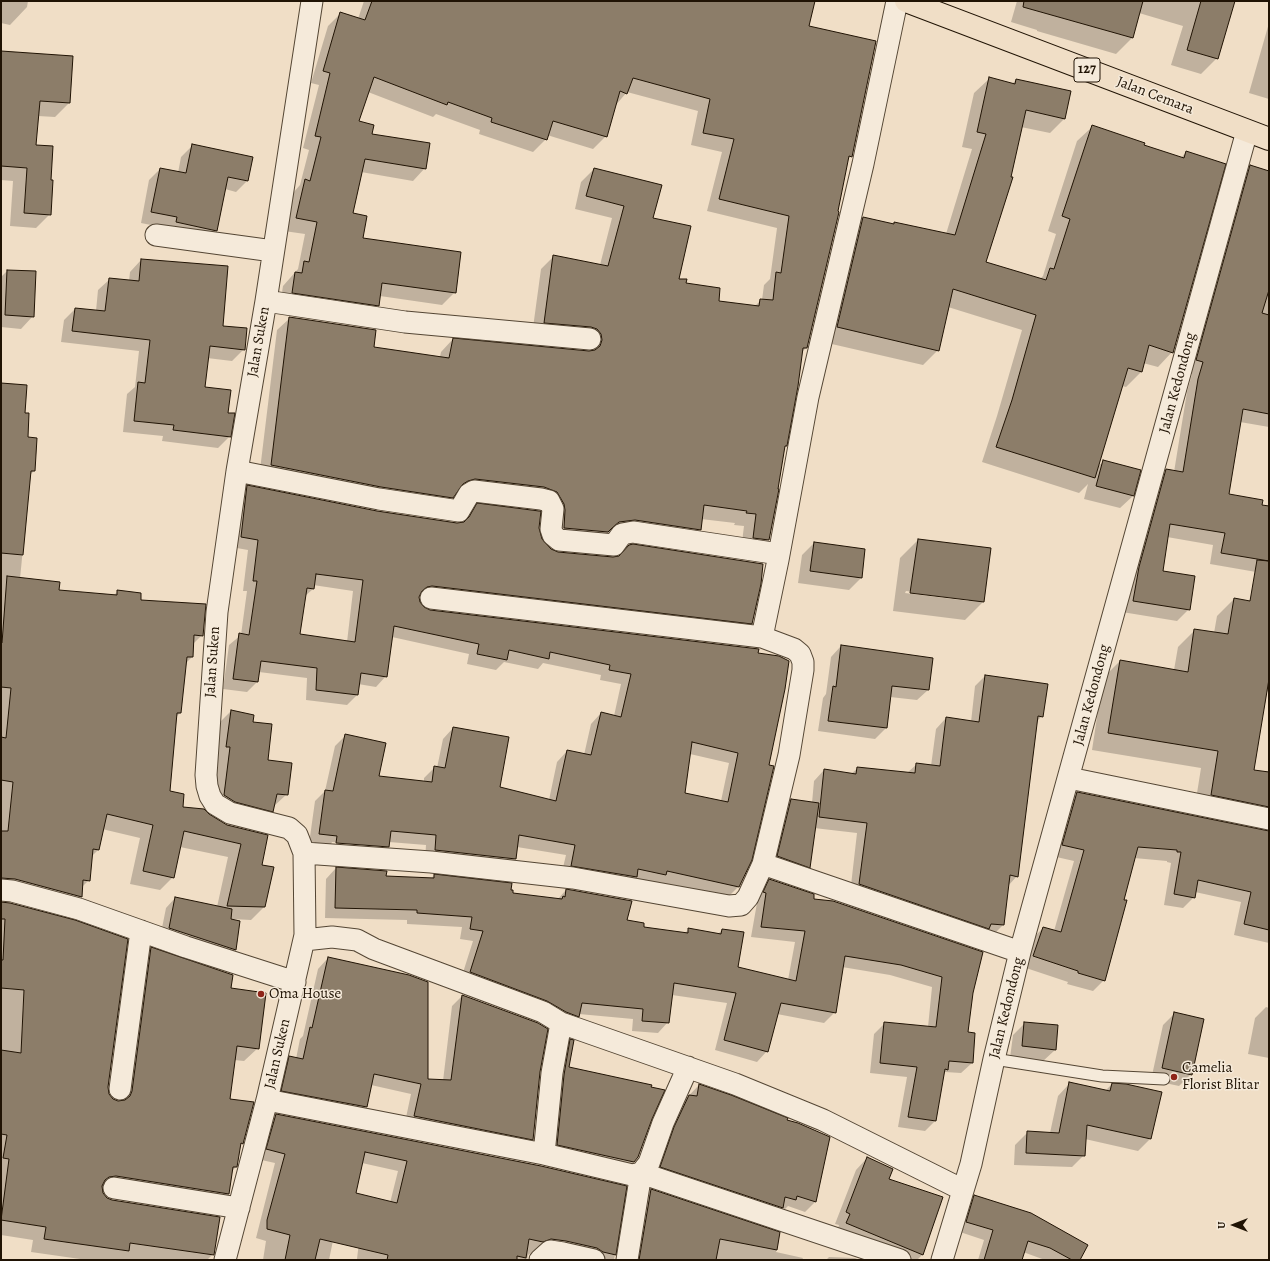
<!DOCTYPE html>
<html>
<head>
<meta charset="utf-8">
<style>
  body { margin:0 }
  #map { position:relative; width:1270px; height:1261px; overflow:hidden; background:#f0dec6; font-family:Alegreya,serif }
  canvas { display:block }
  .frame { position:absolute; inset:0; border:2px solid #201304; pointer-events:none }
  .north { position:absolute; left:1214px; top:1205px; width:40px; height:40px; -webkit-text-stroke:3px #f5eada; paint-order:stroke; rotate:270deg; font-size:11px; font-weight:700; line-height:16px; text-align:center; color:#201304 }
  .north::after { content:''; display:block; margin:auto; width:14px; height:18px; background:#201304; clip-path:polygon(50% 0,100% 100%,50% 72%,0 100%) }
</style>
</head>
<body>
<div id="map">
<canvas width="1270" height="1261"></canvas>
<div class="frame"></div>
<div class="north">U</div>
</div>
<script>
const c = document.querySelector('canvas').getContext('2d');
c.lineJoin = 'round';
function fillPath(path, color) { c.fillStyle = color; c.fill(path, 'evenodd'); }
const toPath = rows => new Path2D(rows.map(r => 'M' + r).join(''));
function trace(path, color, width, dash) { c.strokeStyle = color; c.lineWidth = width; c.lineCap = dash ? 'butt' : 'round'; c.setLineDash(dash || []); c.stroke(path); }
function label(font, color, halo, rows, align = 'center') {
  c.font = font + ' Alegreya,serif'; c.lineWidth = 3; c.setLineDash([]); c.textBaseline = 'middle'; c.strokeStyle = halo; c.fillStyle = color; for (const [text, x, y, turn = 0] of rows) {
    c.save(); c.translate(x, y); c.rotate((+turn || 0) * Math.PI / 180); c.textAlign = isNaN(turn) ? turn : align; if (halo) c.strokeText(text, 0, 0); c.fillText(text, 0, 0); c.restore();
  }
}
fillPath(toPath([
  [1,1,28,1,27,7,10,25,1,23],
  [364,1,814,1,808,26,851,156,847,160,806,348,801,353,786,446,783,448,768,540,756,552,741,550,744,526,734,525,735,523,701,519,700,530,687,542,606,535,552,541,544,504,462,491,455,493,439,510,259,478,277,330,290,318,373,348,440,357,441,352,453,339,590,352,588,346,532,335,541,269,554,256,600,265,612,218,575,209,581,182,594,169,652,219,678,279,685,284,717,302,754,307,761,300,762,300,764,285,770,279,777,228,707,211,722,152,691,145,698,111,627,92,615,106,606,136,593,149,547,135,546,139,533,152,479,134,480,130,436,114,433,117,368,92,357,122,370,135,425,168,413,181,361,172,352,214,362,238,455,292,442,305,380,296,378,306,366,318,280,305,283,286,298,269,305,234,284,231,293,193,300,185,309,150,303,148,319,85,311,83,328,26,341,13,358,19],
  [1017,1,1234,1,1217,58,1201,74,1171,65,1183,26,1139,13,1132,38,1116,54,1037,31,1037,30,1011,22],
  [1269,23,1269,99,1249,93],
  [1,52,72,57,69,103,55,117,38,116,35,146,50,214,36,228,10,226,13,181,1,180],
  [989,79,1012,84,1016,80,1065,118,1050,133,1021,127,985,262,1040,279,1043,276,1056,234,1048,231,1077,141,1092,127,1143,146,1181,158,1186,152,1172,352,1158,367,1143,363,1141,372,1126,387,1122,386,1097,467,1103,462,1140,471,1133,496,1120,508,1084,499,1088,484,1079,493,982,462,997,416,1022,330,948,307,938,350,923,365,823,342,848,233,863,218,893,225,895,223,946,234,972,149,962,147,974,93],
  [193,145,247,181,236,192,225,189,217,230,205,242,166,228,141,223,149,180,160,169,178,173,181,157],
  [1250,166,1269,172,1269,427,1240,422,1228,495,1269,507,1269,566,1262,573,1210,564,1213,545,1167,537,1162,572,1189,609,1177,621,1122,612,1155,482,1167,470,1174,472,1187,392,1192,374,1185,372,1239,178],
  [141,260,222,327,244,349,232,361,207,358,203,388,227,413,230,436,218,448,162,441,163,436,123,432,127,394,135,387,139,351,61,342,64,320,75,309,96,311,98,290,110,279,129,281,130,272],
  [7,271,33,316,21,329,1,327,1,277],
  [1,384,24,414,27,438,34,471,30,475,20,579,58,591,113,596,118,591,139,601,202,635,192,645,192,657,186,663,180,713,176,717,169,792,182,807,208,815,226,826,261,865,265,906,251,920,232,919,239,922,235,950,225,960,160,938,166,908,175,898,217,907,228,857,180,847,173,877,160,890,130,884,140,838,102,829,98,850,92,856,89,880,81,888,81,897,68,910,1,892],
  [247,486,377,512,457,524,462,523,467,515,478,505,538,528,541,539,551,550,752,623,741,634,418,596,419,603,423,608,429,611,757,650,739,886,728,897,658,882,655,885,561,876,566,855,517,847,515,859,504,869,425,860,426,845,389,842,388,847,378,857,309,844,315,801,325,791,335,746,346,735,377,777,424,782,424,778,435,767,437,768,443,739,453,728,499,788,549,800,557,762,567,751,584,755,591,724,601,713,614,716,621,684,600,680,601,675,543,663,538,669,504,662,496,670,467,664,469,654,392,637,386,676,376,687,358,684,357,695,347,705,306,700,307,678,259,672,257,682,247,692,223,689,229,645,241,635,247,591,243,591,248,550,231,547,237,497],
  [313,585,353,591,347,642,299,635,304,597,313,589],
  [690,754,729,763,721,801,684,793],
  [332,842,381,845,381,847,331,844],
  [918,540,983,602,965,620,893,611,900,558],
  [906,591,969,599,969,601,905,593],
  [814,543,861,578,849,590,798,583,802,555],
  [1234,599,1269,607,1269,692,1266,691,1248,802,1231,819,1194,812,1201,768,1092,750,1103,678,1120,661,1174,670,1178,647,1195,630,1214,633,1217,616],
  [841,646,928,690,917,700,890,697,886,728,875,739,818,731,823,698,826,694,831,657],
  [985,676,1042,716,1036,722,1017,876,1008,886,1003,925,993,935,850,894,857,833,814,828,809,867,804,873,772,862,785,806,791,800,812,803,814,781,824,770,851,774,858,768,907,773,917,764,931,766,936,729,946,718,971,722,975,686],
  [231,711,252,723,267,760,287,794,273,807,272,811,260,823,212,808,218,759,214,759,219,723],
  [1077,793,1269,832,1269,943,1234,935,1241,902,1195,892,1194,897,1183,908,1164,905,1171,863,1167,862,1167,861,1134,858,1104,980,1093,991,1067,984,1068,982,1023,967,1032,939,1043,928,1054,931,1074,861,1052,856,1066,804],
  [336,868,385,877,431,879,434,875,510,891,511,894,557,900,566,890,626,921,642,928,685,933,689,929,718,934,722,930,737,968,788,980,795,942,751,937,757,903,754,902,759,890,770,880,813,900,972,992,966,1033,972,1063,961,1073,945,1072,943,1073,935,1121,925,1131,898,1127,907,1077,870,1073,874,1034,885,1023,928,1027,932,987,890,975,842,967,835,1012,824,1023,777,1014,767,1051,757,1062,715,1050,727,1003,672,995,668,1022,658,1033,632,1031,633,1019,579,1014,579,1016,568,1027,460,982,473,941,460,939,462,927,407,924,407,920,325,918,326,879],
  [1,902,107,1087,108,1094,112,1100,119,1102,138,962,151,948,230,989,258,1048,244,1061,234,1060,229,1100,242,1143,239,1147,236,1167,232,1171,229,1194,215,1207,102,1189,102,1193,106,1198,213,1254,207,1260,87,1260,31,1252,33,1240,1,1235],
  [328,958,427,1080,443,1081,452,1006,462,996,539,1072,532,1139,522,1150,404,1127,411,1094,371,1085,366,1107,356,1117,272,1101,279,1068,290,1057,296,1059,300,1039,303,1036,318,969],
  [1266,1007,1269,1008,1269,1058,1248,1054,1255,1018],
  [1175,1013,1191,1074,1179,1086,1151,1080,1163,1025],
  [1025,1023,1055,1050,1042,1062,1010,1058,1013,1035],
  [571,1040,567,1068,634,1162,617,1178,541,1161,554,1057],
  [1070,1083,1105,1091,1112,1084,1161,1093,1150,1139,1138,1151,1085,1139,1084,1155,1072,1167,1014,1165,1015,1145,1028,1132,1050,1133,1058,1096],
  [699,1085,829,1138,815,1202,805,1212,788,1206,785,1209,782,1208,773,1218,651,1177,679,1106],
  [276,1115,626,1187,614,1260,591,1260,555,1251,536,1249,528,1255,527,1260,357,1259,363,1208,390,1203,398,1171,362,1163,344,1187,329,1260,263,1260,266,1241,256,1238,275,1163,257,1159,266,1125],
  [867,1158,888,1179,923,1254,917,1260,897,1260,836,1234,839,1225,835,1224,856,1170],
  [651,1190,779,1233,776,1252,803,1258,802,1260,631,1260,641,1200],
  [975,1196,1079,1260,1045,1260,1023,1252,1021,1260,978,1260,984,1240,957,1231,965,1206],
  [829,1257,855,1258,859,1260,826,1260]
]), '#0003');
const building = toPath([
  [372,1,815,1,809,26,876,41,852,157,849,156,838,211,839,212,807,348,803,348,798,386,787,446,785,446,778,489,779,489,769,540,753,538,756,514,746,513,747,511,704,505,701,530,635,520,619,522,613,527,608,532,564,528,565,510,564,504,557,492,544,487,475,479,468,481,463,484,453,498,381,487,271,465,289,317,376,330,374,347,449,358,453,338,589,351,595,350,600,346,602,340,601,334,597,329,591,327,544,323,553,255,608,266,624,206,586,196,594,168,662,185,653,218,691,226,679,279,687,279,686,283,720,288,719,301,759,306,760,299,773,300,776,272,781,273,789,216,719,199,734,139,703,133,710,99,633,78,627,94,620,91,607,137,553,121,547,140,491,122,492,118,448,102,447,105,374,77,359,121,374,125,372,134,430,143,426,169,365,159,353,213,367,216,363,238,461,252,456,293,382,283,379,306,292,293,295,272,302,273,304,261,309,262,317,222,296,218,305,179,310,181,321,137,315,136,330,73,323,71,340,12,365,20,372,1],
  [1024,1,1143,1,1133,38,1023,7,1024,1],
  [1201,1,1235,1,1218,59,1187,50,1201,1],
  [1,51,73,56,70,103,40,101,36,145,53,146,51,180,53,180,51,215,24,213,27,168,1,166,1,51],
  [989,77,1015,84,1016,79,1071,91,1065,119,1026,110,1011,177,1013,177,986,262,1046,280,1050,268,1054,269,1070,219,1062,216,1092,125,1145,143,1144,145,1184,158,1186,151,1226,164,1173,353,1149,345,1142,372,1128,368,1095,478,996,447,1012,400,1036,315,953,289,939,351,837,327,863,217,894,224,894,222,955,235,986,134,977,132,989,77],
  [192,144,253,157,248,181,228,177,217,231,176,222,177,217,151,212,160,168,186,173,192,144],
  [1250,165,1269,171,1269,290,1262,313,1269,315,1269,414,1243,409,1229,494,1263,500,1262,505,1269,506,1269,561,1221,553,1225,533,1170,524,1163,571,1195,576,1190,610,1133,601,1139,567,1166,469,1183,472,1198,379,1203,362,1196,360,1250,165],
  [141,259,228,266,223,326,247,328,245,350,210,346,205,387,231,390,228,413,235,413,231,437,173,430,174,425,134,421,138,382,145,383,150,340,72,331,75,308,105,311,109,278,139,281,141,259],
  [7,270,36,271,34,317,5,315,7,270],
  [1,383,27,385,25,413,29,413,28,437,37,438,35,471,31,471,23,555,1,553,1,383],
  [1103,460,1141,470,1134,496,1096,486,1103,460],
  [247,485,377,511,457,523,464,522,469,517,477,503,539,511,541,511,539,528,542,539,551,549,558,552,613,557,619,556,629,545,633,544,763,564,761,584,752,624,432,586,427,587,422,591,419,597,420,602,424,607,430,610,759,649,758,653,779,656,789,661,785,689,769,765,774,766,752,860,739,887,667,871,666,875,638,869,637,877,571,866,575,845,519,835,516,859,435,850,436,835,391,831,389,847,336,843,337,836,319,834,325,790,333,791,345,734,386,743,379,776,432,782,434,766,445,768,453,727,509,737,500,787,556,801,567,750,591,755,601,712,621,717,631,674,609,670,610,665,550,652,549,659,509,650,507,660,477,654,479,644,394,626,387,677,361,673,358,695,316,690,317,668,261,661,258,682,233,679,239,633,249,635,257,581,253,581,258,540,241,537,247,485],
  [316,574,363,580,355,642,300,634,307,588,314,589,316,574],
  [692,742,738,753,728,802,685,793,692,742],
  [918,539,991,548,984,602,910,593,918,539],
  [814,542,865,549,862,578,810,571,814,542],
  [1257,560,1269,561,1269,679,1254,770,1269,772,1269,807,1211,795,1218,751,1108,733,1120,660,1188,672,1194,629,1228,634,1234,598,1250,601,1257,560],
  [7,576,60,582,59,590,117,595,117,590,141,593,141,600,206,604,203,636,194,635,193,657,187,657,181,713,177,713,170,791,184,794,183,807,204,809,209,814,227,825,268,835,262,865,274,867,265,907,227,906,241,844,184,831,174,878,143,871,153,825,107,814,99,850,93,849,90,881,83,880,82,897,15,879,1,878,1,831,8,831,13,782,1,780,1,737,6,738,11,688,1,687,1,643,2,643,7,576],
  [841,645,933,658,929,690,892,686,887,728,828,721,833,686,836,687,841,645],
  [985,675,1048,684,1043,717,1038,716,1018,877,1010,875,1004,925,991,924,989,929,859,884,867,823,819,817,824,769,856,774,857,767,915,773,916,763,940,766,946,717,979,722,985,675],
  [231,710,254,715,253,722,272,724,268,760,292,763,288,795,277,794,273,812,235,802,224,795,230,747,226,747,231,710],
  [1077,792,1269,831,1269,930,1244,924,1251,892,1198,880,1195,898,1174,894,1181,852,1177,852,1177,850,1138,847,1124,900,1127,900,1105,981,1078,973,1078,971,1033,956,1043,927,1061,932,1084,850,1062,845,1077,792],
  [791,799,819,803,810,868,777,856,791,799],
  [336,867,387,871,386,876,434,878,434,874,512,883,511,890,513,890,513,893,562,899,563,896,565,897,566,889,632,901,627,920,644,923,644,927,688,933,688,928,721,934,722,929,744,932,738,967,796,981,805,931,761,927,766,893,763,892,769,879,814,894,814,899,833,901,983,952,973,993,968,1032,975,1033,973,1063,949,1061,948,1070,945,1069,936,1121,908,1117,917,1067,880,1063,884,1022,936,1027,942,977,901,965,845,956,836,1013,781,1003,768,1052,724,1040,736,993,674,983,669,1023,642,1021,643,1009,582,1003,579,1017,566,1012,547,1001,470,972,483,931,470,929,472,917,417,913,417,910,335,908,336,867],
  [175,897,232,909,231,919,240,921,236,950,169,928,175,897],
  [1,902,10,903,75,920,128,939,108,1087,109,1094,113,1099,118,1101,125,1100,130,1096,132,1091,151,947,233,975,231,988,266,993,259,1049,237,1046,230,1099,254,1102,243,1144,241,1143,237,1167,233,1167,229,1194,116,1176,109,1177,105,1180,102,1186,103,1193,107,1198,112,1200,220,1217,214,1255,130,1243,129,1251,44,1239,46,1227,1,1220,9,1159,3,1158,7,1135,1,1134,1,1050,21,1053,24,990,1,988,1,960,3,960,5,919,1,919,1,902],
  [328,957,409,975,428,982,428,1079,451,1080,462,995,538,1023,548,1029,540,1072,533,1140,414,1116,421,1084,374,1074,367,1107,281,1091,289,1056,303,1059,310,1027,312,1028,328,957],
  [1174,1012,1204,1019,1192,1075,1162,1068,1174,1012],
  [1024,1022,1058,1025,1056,1050,1022,1046,1024,1022],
  [570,1039,574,1040,569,1067,652,1085,651,1087,665,1090,652,1119,638,1157,634,1162,557,1145,564,1075,570,1039],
  [1069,1082,1110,1091,1112,1083,1126,1084,1162,1092,1151,1139,1087,1125,1085,1156,1026,1153,1027,1131,1059,1133,1069,1082],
  [699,1084,731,1095,788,1118,787,1120,798,1123,830,1137,816,1202,797,1196,796,1200,785,1197,783,1208,660,1167,674,1127,689,1095,697,1096,699,1084],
  [276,1114,541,1166,627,1186,616,1255,603,1252,597,1248,566,1241,551,1239,543,1242,529,1239,526,1258,517,1256,517,1260,387,1260,388,1255,320,1239,315,1260,285,1260,290,1235,267,1229,267,1220,285,1154,266,1149,276,1114],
  [365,1152,407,1161,397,1203,356,1193,365,1152],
  [867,1157,893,1169,889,1179,943,1197,923,1255,846,1223,850,1214,846,1212,867,1157],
  [651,1189,780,1232,777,1250,720,1239,716,1260,639,1260,651,1189],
  [974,1195,1031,1213,1088,1245,1080,1260,1072,1260,1050,1248,1028,1241,1022,1260,984,1260,993,1230,966,1222,974,1195]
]);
fillPath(building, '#8c7d69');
trace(building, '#201304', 1);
const service = toPath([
  [994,1059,1102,1076,1164,1079]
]);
const minor = toPath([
  [156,235,273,251],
  [266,301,405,322,590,339],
  [237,471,379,499,459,511,469,494,474,491,541,499,549,501,553,509,551,529,553,535,559,540,614,545,622,534,633,532,779,554],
  [762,637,778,560,808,397,863,164,897,1],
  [1069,778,1269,819],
  [304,853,431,862,573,878,729,906,741,905,748,897,763,864,789,755,803,670,803,662,800,654,794,649,762,637,431,598],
  [763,864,1020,952],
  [1,890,12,891,79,909,186,947,295,982],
  [304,940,332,937,357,940,374,949,543,1012,561,1023,735,1084,823,1120,963,1190],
  [120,1089,141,931],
  [267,1100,544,1154,632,1175,641,1173,649,1163,663,1123,688,1067],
  [544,1154,552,1073,561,1023],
  [114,1188,239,1208],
  [225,1260,267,1100,305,935,304,853,297,835,289,828,230,813,215,804,210,796,207,786,206,775,217,612,237,471,266,301,312,1],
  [540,1260,550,1251,563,1253,594,1260],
  [627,1260,641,1173,900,1260],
  [942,1260,971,1164,994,1059,1020,952,1247,131]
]);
const primary = toPath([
  [906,1,1269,139]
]);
trace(service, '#544634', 13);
trace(minor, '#544634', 23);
trace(primary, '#201304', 24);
trace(service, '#f5eada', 11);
trace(minor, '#f5eada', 21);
trace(primary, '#f0dec6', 22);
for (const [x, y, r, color] of [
  [261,994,4,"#8f2418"],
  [1174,1077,4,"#8f2418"]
]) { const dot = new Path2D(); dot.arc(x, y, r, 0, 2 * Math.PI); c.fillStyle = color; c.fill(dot); trace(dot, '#f5eada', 1.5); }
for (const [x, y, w] of [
  [1087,70,26]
]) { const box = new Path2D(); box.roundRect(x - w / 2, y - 12, w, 24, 3); c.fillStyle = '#f5eada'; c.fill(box); trace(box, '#201304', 1); }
label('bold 14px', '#201304', null, [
  ["127",1087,70]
]);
label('15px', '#201304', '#f5eada', [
  ["Jalan Cemara",1155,96,21],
  ["Jalan Suken",259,342,-80],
  ["Jalan Kedondong",1178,383,-75],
  ["Jalan Suken",213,662,-86],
  ["Jalan Kedondong",1092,695,-75],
  ["Jalan Kedondong",1007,1008,-76],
  ["Jalan Suken",278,1054,-77]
]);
label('15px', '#201304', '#f5eada', [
  ["Oma House",269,994],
  ["Camelia",1182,1068],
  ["Florist Blitar",1182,1085]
], 'left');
</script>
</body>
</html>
